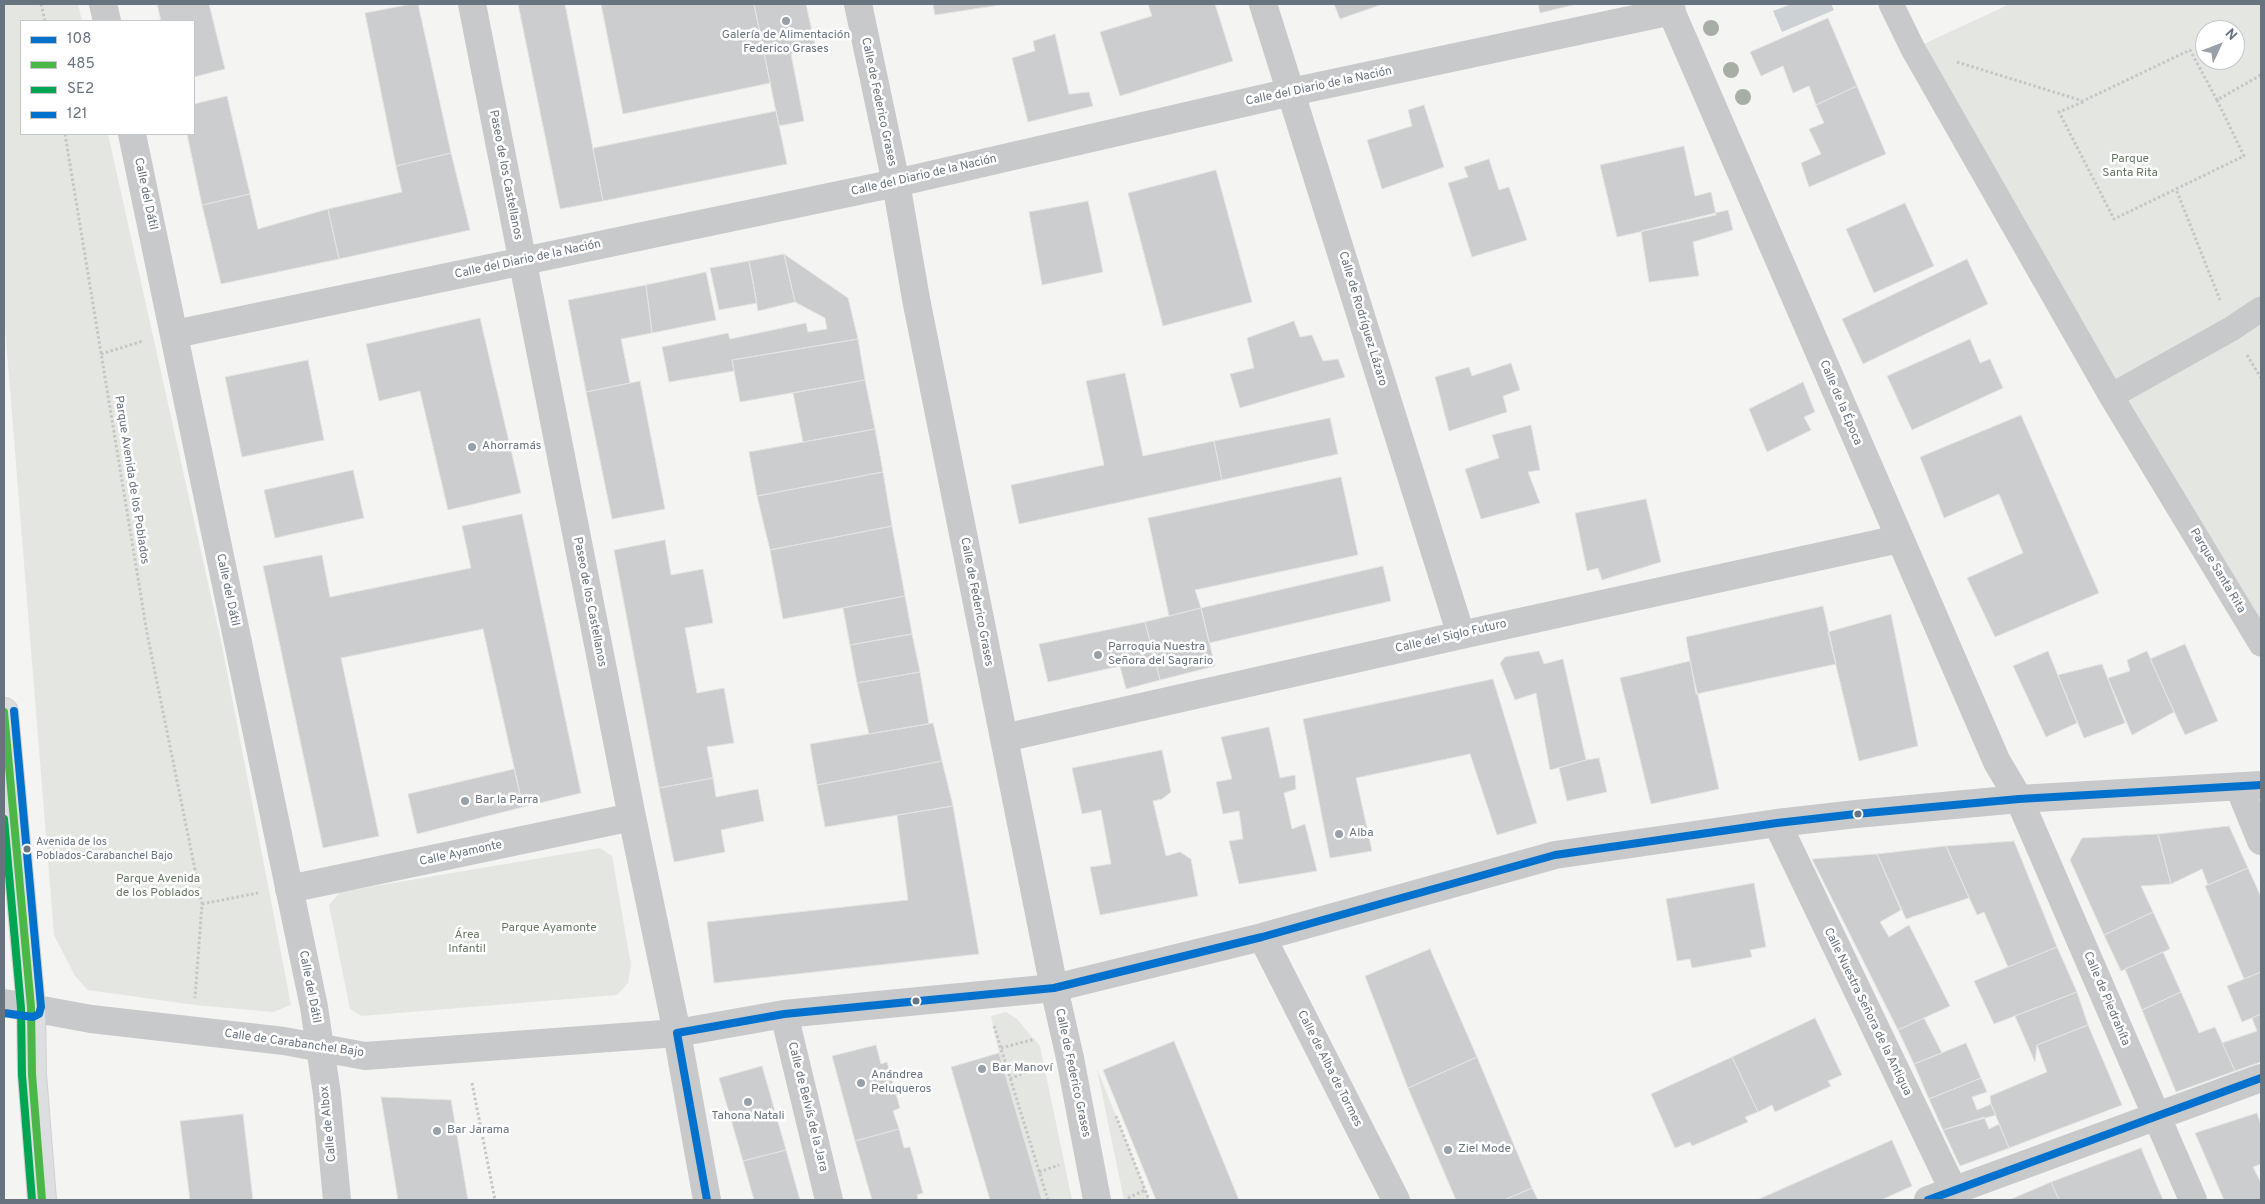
<!DOCTYPE html>
<html>
<head>
<meta charset="utf-8">
<style>
  body { margin:0 }
  #map { position:relative; width:2265px; height:1204px; overflow:hidden; background:#f4f4f3; font-family:Overpass,sans-serif }
  canvas { display:block }
  .frame { position:absolute; inset:0; border:5px solid #67737f; pointer-events:none }
  .legend { position:absolute; left:20px; top:20px; width:175px; height:115px; box-sizing:border-box; background:#fff; border:1px solid #c2c7cc; margin:0; padding:6px 9px; list-style:none; font-size:15px; color:#67737f }
  .legend li { display:flex; align-items:center; gap:10px; height:25px }
  .legend b { width:25px; border:1px solid #c2c7cc }
  .north { position:absolute; left:2195px; top:20px; width:50px; height:50px; box-sizing:border-box; background:#fff; border:1px solid #c2c7cc; border-radius:50%; rotate:47deg; font-size:14px; font-weight:700; line-height:20px; text-align:center; color:#67737f }
  .north::after { content:''; display:block; margin:auto; width:18px; height:22px; background:#98a0a8; clip-path:polygon(50% 0,100% 100%,50% 72%,0 100%) }
</style>
</head>
<body>
<div id="map">
<canvas width="2265" height="1204"></canvas>
<div class="frame"></div>
<ul class="legend">
<li><b style="height:6px;background:#0072ce"></b>108</li>
<li><b style="height:6px;background:#4ab747"></b>485</li>
<li><b style="height:6px;background:#00a651"></b>SE2</li>
<li><b style="height:6px;background:#0072ce"></b>121</li>
</ul>
<div class="north">N</div>
</div>
<script>
const c = document.querySelector('canvas').getContext('2d');
c.lineJoin = 'round';
function fillPath(path, color) { c.fillStyle = color; c.fill(path, 'evenodd'); }
const toPath = rows => new Path2D(rows.map(r => 'M' + r).join(''));
function trace(path, color, width, dash) { c.strokeStyle = color; c.lineWidth = width; c.lineCap = dash ? 'butt' : 'round'; c.setLineDash(dash || []); c.stroke(path); }
function label(font, color, halo, rows, align = 'center') {
  c.font = font + ' Overpass,sans-serif'; c.lineWidth = 5; c.setLineDash([]); c.textBaseline = 'middle'; c.strokeStyle = halo; c.fillStyle = color; for (const [text, x, y, turn = 0] of rows) {
    c.save(); c.translate(x, y); c.rotate((+turn || 0) * Math.PI / 180); c.textAlign = isNaN(turn) ? turn : align; if (halo) c.strokeText(text, 0, 0); c.fillText(text, 0, 0); c.restore();
  }
}
fillPath(toPath([
  [4,4,78,4,82,21,21,21,21,134,108,134,222,646,291,1005,273,1012,195,1005,88,990,75,976,54,935,4,315],
  [2010,4,2261,4,2261,644,1913,49],
  [2205,30,2235,30,2235,60,2205,60],
  [600,848,612,856,631,965,628,983,617,995,361,1016,350,1009,329,905,340,892],
  [1006,1012,1017,1019,1040,1046,1072,1200,1042,1200,999,1053,991,1016],
  [1097,1069,1150,1200,1124,1200]
]), '#e4e6e1');
fillPath(toPath([
  [1792,4,1831,4,1834,10,1782,32,1773,11]
]), '#cbd1d4');
const building = toPath([
  [157,4,209,4,225,69,194,77,194,21,161,21,157,4],
  [412,4,418,4,451,153,396,166,365,13,412,4],
  [518,4,565,4,603,201,560,209,518,4],
  [601,4,754,4,770,83,623,114,601,4],
  [754,4,806,4,816,50,791,54,804,121,779,126,754,4],
  [933,4,999,4,1000,5,935,15,933,4],
  [1148,4,1215,4,1233,61,1120,96,1100,32,1152,16,1148,4],
  [1334,4,1383,4,1340,19,1334,4],
  [1538,4,1577,4,1540,13,1538,4],
  [1828,18,1857,86,1816,105,1809,86,1793,93,1783,66,1761,76,1750,52,1828,18],
  [1055,34,1069,94,1089,92,1093,106,1028,122,1012,58,1035,51,1033,41,1055,34],
  [1857,86,1886,154,1809,187,1801,163,1821,154,1809,129,1824,123,1816,105,1857,86],
  [227,96,250,194,202,205,187,134,194,134,194,104,227,96],
  [1424,105,1444,167,1382,189,1367,140,1412,126,1408,110,1424,105],
  [776,111,787,164,603,201,593,148,776,111],
  [1684,146,1695,196,1711,192,1716,215,1617,237,1600,165,1684,146],
  [451,153,470,230,339,259,328,209,402,192,396,166,451,153],
  [1489,159,1499,190,1509,187,1527,240,1472,257,1448,183,1468,177,1464,167,1489,159],
  [1216,170,1252,302,1163,326,1128,193,1216,170],
  [250,194,258,229,328,209,339,259,221,284,202,205,250,194],
  [1088,201,1103,272,1042,285,1029,212,1088,201],
  [1905,203,1934,266,1874,293,1846,229,1905,203],
  [1728,210,1733,230,1693,242,1699,276,1649,282,1641,231,1728,210],
  [784,254,795,302,758,311,749,261,784,254],
  [784,254,848,298,858,339,732,360,734,371,669,382,662,347,728,333,730,339,806,323,808,332,827,329,825,318,795,302,784,254],
  [1967,259,1988,304,1863,364,1842,319,1967,259],
  [749,261,757,303,719,310,710,268,749,261],
  [706,272,716,320,652,333,646,285,706,272],
  [646,285,652,333,621,339,630,383,586,392,568,300,646,285],
  [480,318,521,493,448,510,420,391,379,401,366,344,480,318],
  [1294,321,1300,337,1312,335,1323,361,1338,359,1345,377,1240,408,1230,374,1254,368,1247,338,1294,321],
  [858,339,865,380,740,402,732,360,858,339],
  [1970,339,1980,363,1990,359,2003,388,1912,430,1887,376,1970,339],
  [308,360,324,440,242,457,225,377,308,360],
  [1511,363,1520,390,1503,396,1507,412,1449,431,1435,377,1469,367,1472,376,1511,363],
  [1125,373,1143,456,1214,441,1222,480,1019,524,1011,485,1104,465,1086,381,1125,373],
  [865,380,875,429,803,442,793,393,865,380],
  [640,381,665,509,612,519,586,392,640,381],
  [1803,382,1815,412,1804,417,1811,430,1767,452,1749,409,1803,382],
  [2021,415,2099,593,1995,637,1967,578,2023,553,1999,494,1944,518,1920,457,2021,415],
  [1330,418,1338,454,1222,480,1214,441,1330,418],
  [1531,425,1540,470,1528,472,1540,503,1481,519,1465,469,1499,458,1492,435,1531,425],
  [875,429,883,472,757,496,749,452,875,429],
  [353,470,364,518,275,538,264,490,353,470],
  [883,472,892,526,770,550,757,496,883,472],
  [1341,477,1358,555,1195,590,1201,608,1169,616,1148,518,1341,477],
  [1646,499,1661,562,1602,580,1598,568,1587,571,1575,513,1646,499],
  [522,514,581,793,523,807,483,629,341,658,379,836,323,848,263,566,322,555,330,597,471,568,462,526,522,514],
  [892,526,905,596,783,619,770,550,892,526],
  [665,540,671,575,703,569,713,623,685,628,697,693,724,688,734,743,707,747,713,778,659,788,614,550,665,540],
  [1383,566,1391,601,1209,643,1201,608,1383,566],
  [905,596,912,634,850,645,843,608,905,596],
  [1823,606,1836,664,1696,694,1686,637,1823,606],
  [1201,608,1215,666,1160,680,1145,622,1201,608],
  [1891,614,1918,746,1859,761,1828,632,1891,614],
  [1145,622,1160,680,1126,689,1120,666,1048,682,1039,644,1145,622],
  [912,634,920,672,857,683,850,645,912,634],
  [2185,644,2218,721,2185,735,2150,659,2185,644],
  [1539,651,1544,664,1563,659,1586,760,1550,770,1536,693,1515,700,1500,663,1505,657,1539,651],
  [2048,651,2077,723,2046,737,2013,666,2048,651],
  [2147,651,2174,712,2132,735,2108,678,2130,671,2127,660,2147,651],
  [1690,661,1719,789,1651,804,1620,678,1690,661],
  [2102,664,2125,723,2084,738,2058,675,2102,664],
  [920,672,929,724,869,734,857,683,920,672],
  [1493,679,1537,823,1497,835,1470,754,1356,778,1372,851,1330,858,1303,719,1493,679],
  [933,723,942,761,817,785,810,744,933,723],
  [1269,727,1280,778,1295,775,1296,789,1284,793,1292,829,1305,824,1317,871,1239,884,1229,841,1243,839,1239,811,1223,814,1216,782,1232,779,1221,737,1269,727],
  [1162,750,1171,792,1162,799,1153,801,1166,856,1180,852,1191,859,1198,896,1100,915,1090,867,1111,864,1101,810,1082,814,1072,768,1162,750],
  [1599,758,1607,792,1567,801,1559,768,1586,760,1599,758],
  [942,761,953,806,825,827,817,785,942,761],
  [514,769,523,807,417,834,408,794,514,769],
  [713,778,716,797,758,789,764,821,721,830,725,852,674,862,659,788,713,778],
  [953,806,979,954,714,983,707,922,908,900,897,815,953,806],
  [2229,826,2248,868,2208,885,2202,869,2171,884,2158,834,2229,826],
  [2158,834,2171,884,2141,886,2153,912,2104,935,2070,860,2082,838,2158,834],
  [2014,841,2057,947,2008,967,1984,912,1977,915,1946,846,2014,841],
  [1946,846,1969,898,1906,919,1877,854,1946,846],
  [1877,854,1901,910,1880,922,1889,937,1909,925,1950,1006,1898,1030,1812,859,1877,854],
  [2248,868,2261,897,2261,972,2244,979,2205,886,2248,868],
  [1754,883,1766,947,1750,950,1752,957,1692,968,1690,959,1677,961,1666,899,1754,883],
  [2153,912,2170,949,2121,971,2104,935,2153,912],
  [2057,947,2077,992,1994,1024,1974,981,2057,947],
  [1430,949,1477,1057,1408,1088,1365,976,1430,949],
  [2163,952,2181,992,2142,1010,2125,969,2163,952],
  [2261,972,2261,1014,2242,1022,2227,986,2261,972],
  [2077,992,2088,1025,2037,1045,2035,1062,2015,1016,2077,992],
  [2181,992,2199,1033,2215,1027,2235,1071,2176,1092,2142,1010,2181,992],
  [2261,1014,2261,1062,2235,1071,2222,1043,2257,1031,2252,1018,2261,1014],
  [1815,1018,1842,1075,1828,1081,1831,1086,1775,1112,1772,1105,1758,1112,1732,1057,1815,1018],
  [1924,1018,1942,1053,1914,1064,1898,1030,1924,1018],
  [2088,1025,2122,1105,2009,1148,1991,1104,1990,1096,2047,1072,2037,1045,2088,1025],
  [1174,1041,1239,1200,1156,1200,1103,1070,1174,1041],
  [1966,1043,1981,1078,1929,1099,1914,1064,1966,1043],
  [876,1045,881,1064,887,1062,900,1108,893,1111,899,1129,855,1141,832,1056,876,1045],
  [999,1053,1042,1200,990,1200,951,1067,999,1053],
  [1477,1057,1532,1188,1504,1200,1456,1200,1408,1088,1477,1057],
  [1732,1057,1758,1112,1745,1117,1748,1122,1692,1146,1690,1142,1675,1148,1651,1094,1732,1057],
  [762,1066,786,1150,743,1161,719,1078,762,1066],
  [1981,1078,1987,1092,1972,1097,1977,1110,1991,1104,1996,1115,1943,1130,1929,1099,1981,1078],
  [381,1097,451,1100,468,1200,398,1200,381,1097],
  [2257,1113,2261,1125,2261,1164,2253,1167,2261,1183,2261,1200,2224,1200,2195,1133,2257,1113],
  [243,1114,253,1200,190,1200,180,1121,243,1114],
  [1984,1117,1989,1129,1999,1124,2009,1148,1960,1166,1943,1130,1984,1117],
  [899,1129,904,1148,910,1147,923,1193,917,1195,918,1200,872,1200,855,1141,899,1129],
  [1892,1140,1912,1186,1881,1200,1757,1200,1892,1140],
  [2141,1148,2163,1200,2059,1200,2051,1182,2141,1148],
  [786,1150,800,1200,754,1200,743,1161,786,1150],
  [2051,1182,2059,1200,2009,1200,2051,1182],
  [1532,1188,1538,1200,1504,1200,1532,1188]
]);
fillPath(building, '#cccdce');
trace(building, '#e3e3e2', 1);
const primary = toPath([
  [4,712,31,1007,32,1074,42,1200]
]);
trace(primary, '#d1d1d2', 30);
trace(toPath([
  [41,4,45,21],
  [1957,62,2083,101,2190,50,2217,100,2261,75],
  [2217,100,2244,156,2176,189,2220,300],
  [2083,102,2059,112,2114,219,2176,189],
  [65,134,147,633,202,904,195,998],
  [101,354,143,341],
  [2247,355,2261,378],
  [202,904,258,893],
  [994,1026,1048,1200],
  [1001,1048,1035,1039],
  [1010,1079,1039,1066],
  [472,1083,495,1200],
  [1116,1116,1149,1200],
  [1039,1172,1059,1165],
  [1128,1198,1145,1190]
]), '#c6c6c7', 3, [2.5, 2.5]);
trace(toPath([
  [1891,4,1913,49,2111,396,2231,329,2261,309],
  [2111,396,2261,644]
]), '#c8c9ca', 25);
trace(toPath([
  [103,4,107,21],
  [472,4,632,817,677,1033,707,1200],
  [858,4,896,183,916,299,1054,988,1070,1058,1097,1200],
  [1263,4,1461,635],
  [1668,4,1997,762,2019,799,2193,1200],
  [132,134,314,1007,327,1094,337,1200],
  [175,334,896,183,1291,92,1672,11],
  [1004,738,1461,635,1899,539],
  [2239,787,2261,841],
  [1777,823,1958,1200],
  [289,889,632,817],
  [1262,937,1396,1200],
  [4,1003,91,1019,284,1041,365,1056,677,1033,784,1014,1054,988,1262,937,1555,855,1777,823,1856,814,2019,799,2261,785],
  [784,1014,829,1200],
  [1928,1200,2261,1078]
]), '#c8c9ca', 28);
trace(primary, '#dddedf', 28);
trace(toPath([
  [707,1200,677,1033,784,1014,1054,988,1262,937,1555,855,1777,823,1856,814,2019,799,2261,785],
  [1928,1200,2261,1078]
]), '#0072ce', 8);
trace(toPath([
  [4,712,31,1007,32,1074,42,1200]
]), '#4ab747', 8);
trace(toPath([
  [4,819,21,1008,22,1075,32,1200]
]), '#00a651', 8);
trace(toPath([
  [4,1013,33,1017,39,1014,41,1007,14,711]
]), '#0072ce', 8);
c.fillStyle = '#a7afa5';
for (const [x, y] of [
  [1711,28],
  [1731,70],
  [1743,97]
]) { c.beginPath(); c.arc(x, y, 8, 0, 2 * Math.PI); c.fill(); }
for (const [x, y, r, color] of [
  [786,21,5,"#98a0a8"],
  [472,447,5,"#98a0a8"],
  [1098,655,5,"#98a0a8"],
  [465,801,5,"#98a0a8"],
  [1858,814,4.5,"#67737f"],
  [1339,834,5,"#98a0a8"],
  [27,849,4.5,"#67737f"],
  [916,1001,4.5,"#67737f"],
  [982,1069,5,"#98a0a8"],
  [861,1083,5,"#98a0a8"],
  [748,1102,5,"#98a0a8"],
  [437,1131,5,"#98a0a8"],
  [1448,1150,5,"#98a0a8"]
]) { const dot = new Path2D(); dot.arc(x, y, r, 0, 2 * Math.PI); c.fillStyle = color; c.fill(dot); trace(dot, '#fff', 2); }
label('11px', '#67737f', '#fff', [
  ["Avenida de los",36,843],
  ["Poblados-Carabanchel Bajo",36,857]
], 'left');
label('12px', '#67737f', '#fff', [
  ["Galería de Alimentación",786,36,"center"],
  ["Federico Grases",786,50,"center"],
  ["Ahorramás",482,447],
  ["Parroquia Nuestra",1108,648],
  ["Señora del Sagrario",1108,662],
  ["Bar la Parra",475,801],
  ["Alba",1349,834],
  ["Bar Manoví",992,1069],
  ["Anándrea",871,1076],
  ["Peluqueros",871,1090],
  ["Tahona Natali",748,1117,"center"],
  ["Bar Jarama",447,1131],
  ["Ziel Mode",1458,1150]
], 'left');
label('12px', '#67737f', '#fff', [
  ["Calle del Diario de la Nación",1319,87,-12],
  ["Calle de Federico Grases",878,102,78],
  ["Paseo de los Castellanos",505,175,79],
  ["Calle del Diario de la Nación",924,176,-13],
  ["Calle del Dátil",145,194,78],
  ["Calle del Diario de la Nación",528,260,-12],
  ["Calle de Rodríguez Lázaro",1362,319,73],
  ["Calle de la Época",1840,403,67],
  ["Parque Avenida de los Poblados",131,480,81],
  ["Parque Santa Rita",2217,571,59],
  ["Calle del Dátil",227,590,78],
  ["Paseo de los Castellanos",589,602,79],
  ["Calle de Federico Grases",976,602,79],
  ["Calle del Siglo Futuro",1451,637,-13],
  ["Calle Ayamonte",461,854,-12],
  ["Calle del Dátil",309,987,79],
  ["Calle de Piedrahíta",2106,999,67],
  ["Calle Nuestra Señora de la Antigua",1867,1012,64],
  ["Calle de Carabanchel Bajo",294,1044,8],
  ["Calle de Alba de Tormes",1329,1069,63],
  ["Calle de Federico Grases",1072,1073,78],
  ["Calle de Belvís de la Jara",807,1107,76],
  ["Calle de Albox",329,1124,-96]
]);
label('12px', '#687765', '#fff', [
  ["Parque",2130,160],
  ["Santa Rita",2130,174],
  ["Parque Avenida",158,880],
  ["de los Poblados",158,894],
  ["Parque Ayamonte",549,929],
  ["Área",467,936],
  ["Infantil",467,950]
]);
</script>
</body>
</html>
